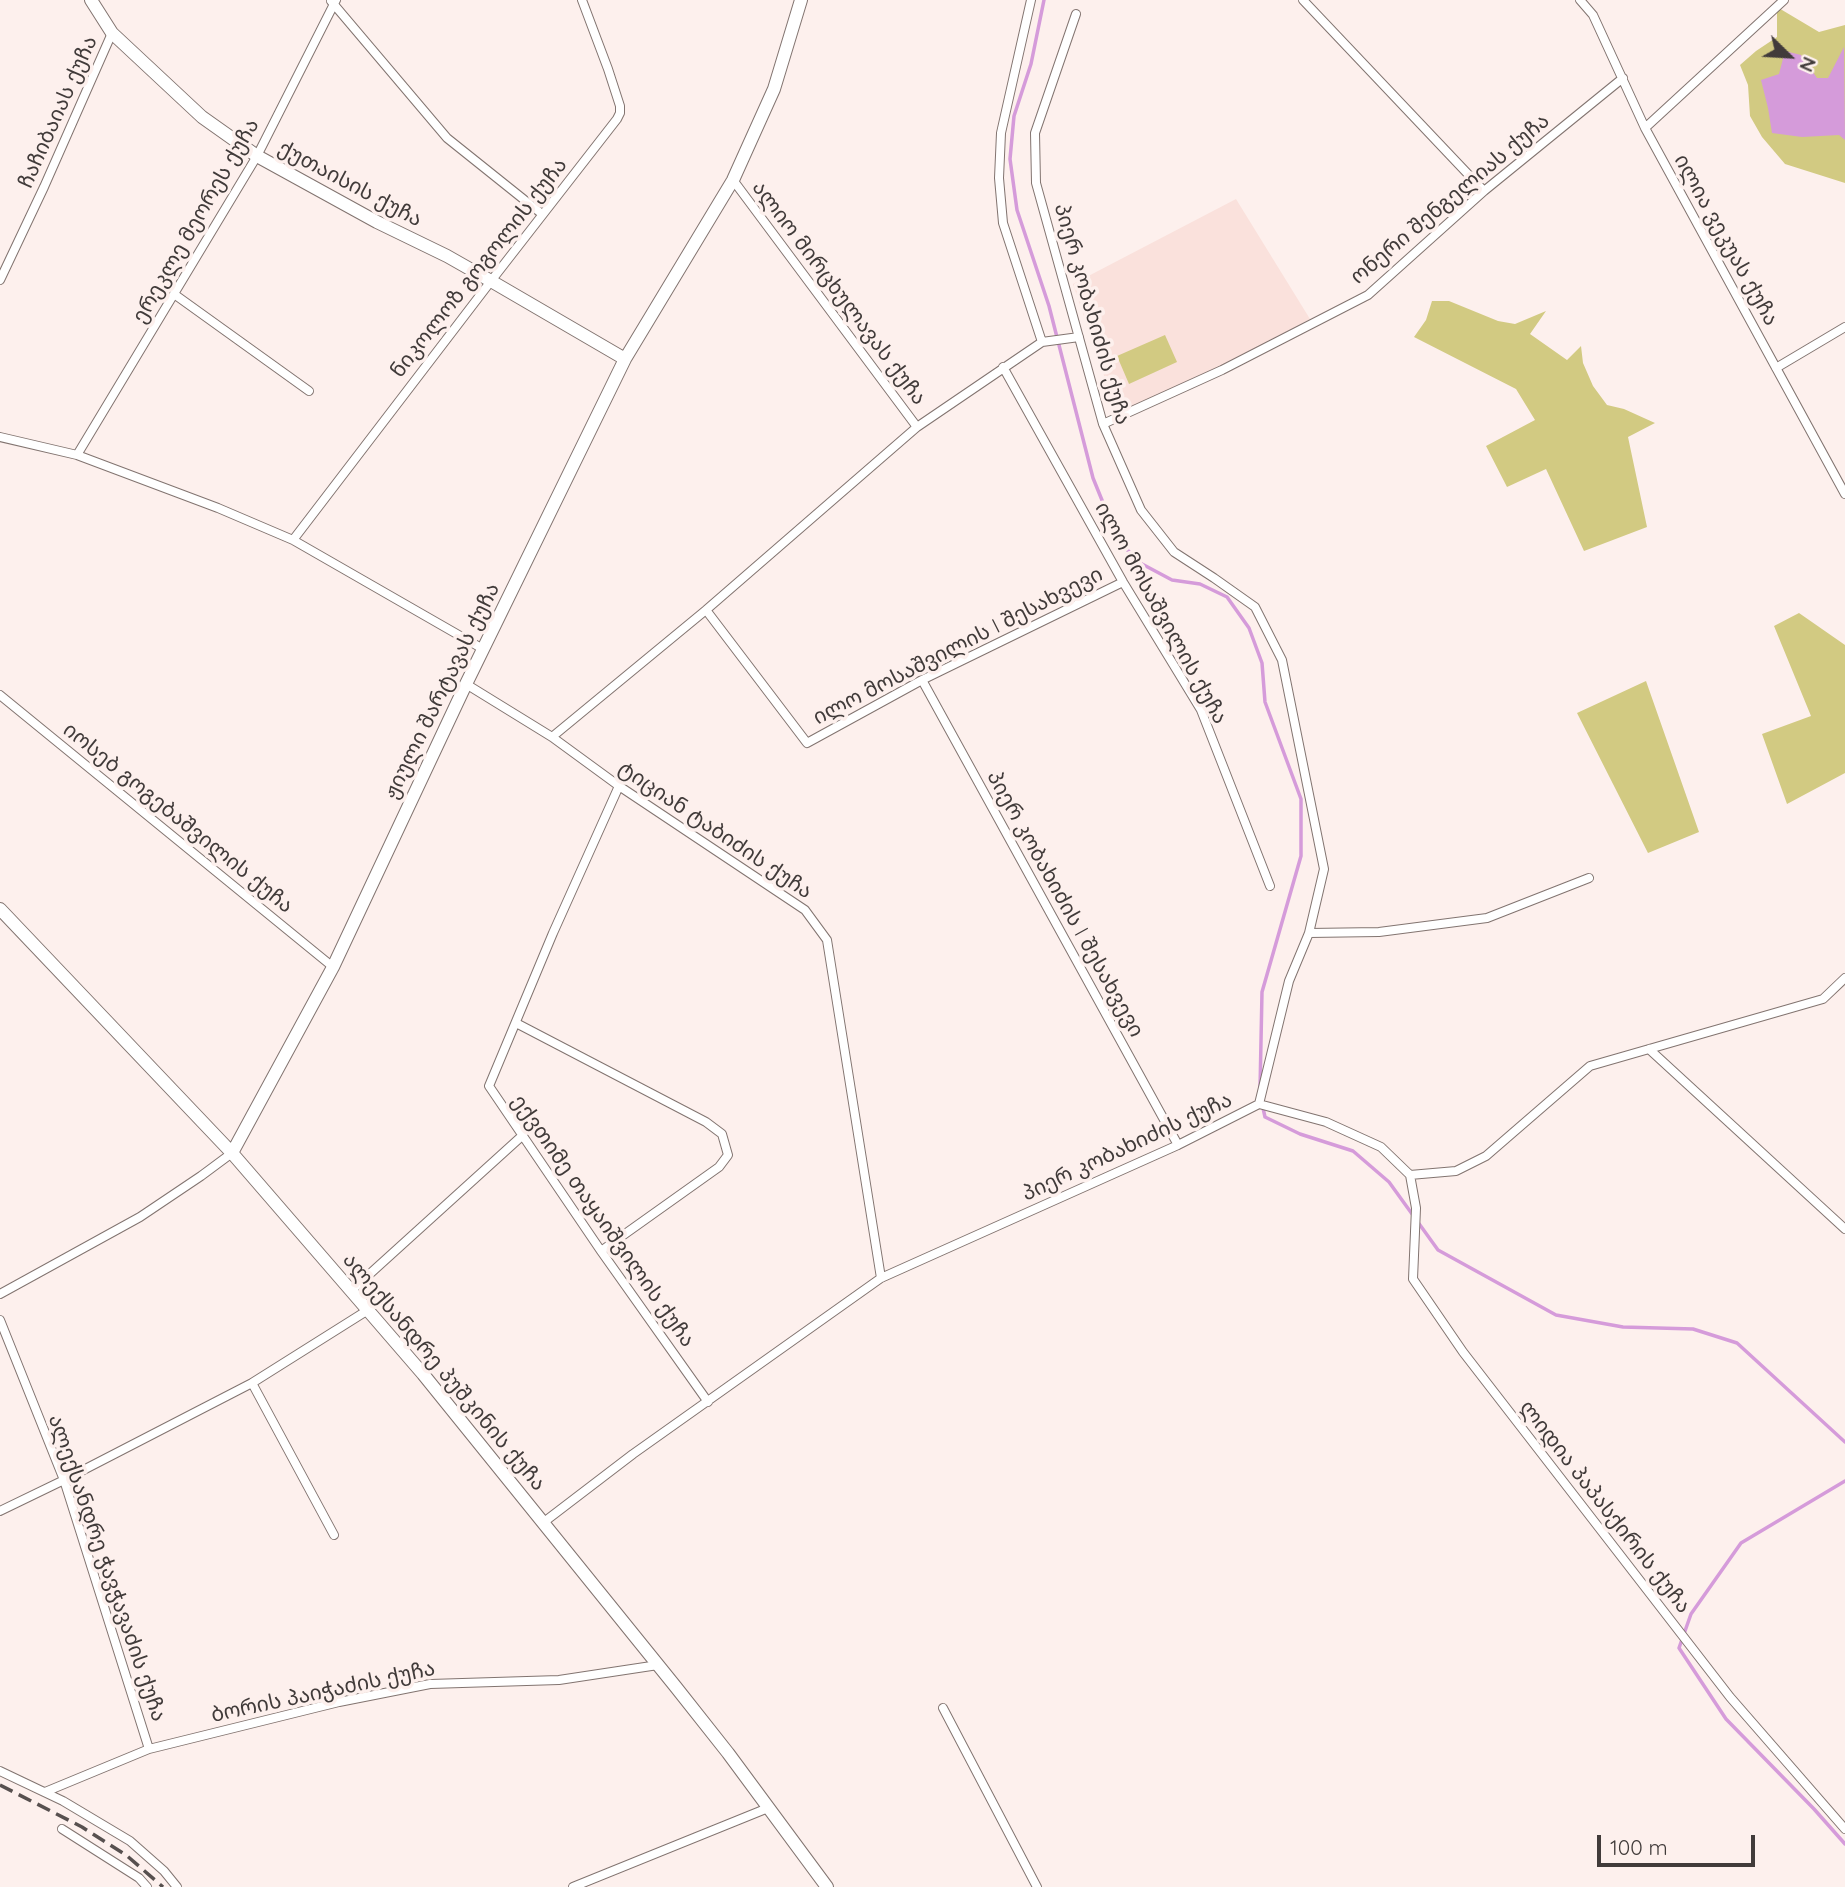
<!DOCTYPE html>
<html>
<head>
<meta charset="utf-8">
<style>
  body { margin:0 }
  #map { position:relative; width:1845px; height:1887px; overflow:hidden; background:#fdf0ed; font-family:Quicksand,sans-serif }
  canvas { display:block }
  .north { position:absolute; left:1754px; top:21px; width:70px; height:70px; -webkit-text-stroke:5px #fdf0ed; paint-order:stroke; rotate:114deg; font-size:19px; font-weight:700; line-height:28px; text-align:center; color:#413b3a }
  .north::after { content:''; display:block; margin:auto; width:24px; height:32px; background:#413b3a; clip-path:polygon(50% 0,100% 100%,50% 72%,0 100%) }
  .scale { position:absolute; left:1597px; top:1835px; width:158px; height:32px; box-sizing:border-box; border:4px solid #413b3a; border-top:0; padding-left:9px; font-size:21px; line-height:24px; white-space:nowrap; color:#413b3a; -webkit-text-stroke:5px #fdf0ed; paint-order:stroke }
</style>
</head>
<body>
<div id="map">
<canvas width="1845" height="1887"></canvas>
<div class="north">N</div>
<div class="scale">100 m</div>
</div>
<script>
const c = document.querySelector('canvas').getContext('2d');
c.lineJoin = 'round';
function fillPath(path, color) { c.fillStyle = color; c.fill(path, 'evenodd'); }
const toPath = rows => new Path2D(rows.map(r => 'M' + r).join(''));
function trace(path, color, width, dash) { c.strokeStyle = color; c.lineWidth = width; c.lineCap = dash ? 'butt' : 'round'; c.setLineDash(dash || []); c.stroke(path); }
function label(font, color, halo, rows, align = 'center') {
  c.font = font + ' Quicksand,"Noto Sans Georgian",sans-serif'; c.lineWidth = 7; c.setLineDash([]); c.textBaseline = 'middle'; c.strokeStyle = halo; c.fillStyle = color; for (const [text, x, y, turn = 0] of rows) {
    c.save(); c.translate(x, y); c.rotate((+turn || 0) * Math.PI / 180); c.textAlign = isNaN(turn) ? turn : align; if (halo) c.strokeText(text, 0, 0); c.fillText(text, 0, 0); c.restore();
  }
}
fillPath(toPath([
  [1236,199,1310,319,1236,359,1117,414,1073,284]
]), '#fae1dc');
fillPath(toPath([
  [1777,7,1819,32,1845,25,1845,183,1785,164,1762,137,1750,116,1748,85,1740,65,1756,51,1777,37],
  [1432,301,1449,301,1498,321,1515,324,1546,311,1530,334,1567,360,1581,346,1583,363,1593,386,1607,405,1624,409,1655,423,1628,437,1647,527,1584,551,1546,469,1507,487,1486,446,1535,420,1516,389,1414,337,1426,320],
  [1165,335,1177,362,1129,384,1117,356],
  [1799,613,1845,645,1845,773,1787,804,1762,734,1811,716,1774,626],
  [1646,681,1699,832,1648,853,1577,713]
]), '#d2ca82');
fillPath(toPath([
  [1844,47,1845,140,1839,135,1802,137,1772,133,1768,108,1761,80,1779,74,1785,51,1801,55,1817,78,1828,78]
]), '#d59bda');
trace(toPath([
  [1044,0,1031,64,1014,116,1010,159,1017,210,1049,306,1093,478,1119,542,1142,564,1172,580,1200,584,1227,597,1249,628,1262,663,1265,702,1301,799,1301,856,1262,992,1260,1090],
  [1263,1108,1265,1117,1300,1134,1353,1151,1389,1182,1438,1250,1556,1315,1623,1327,1693,1329,1737,1343,1845,1442],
  [1845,1481,1741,1543,1691,1614,1679,1648,1726,1719,1814,1809,1845,1844]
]), '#d59bda', 3.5);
const street = toPath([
  [1031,0,1001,133,999,178,1003,223,1042,342],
  [1303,0,1484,191],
  [1580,0,1593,15,1645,128,1845,494],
  [331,1,447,138,542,214],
  [1076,14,1035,133,1036,183,1103,424,1141,510,1174,552,1214,578,1255,607,1282,660,1324,869,1309,933,1289,981,1259,1104],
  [1645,128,1784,0],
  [733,180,917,427],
  [0,280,44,187,112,33],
  [174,294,309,391],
  [1003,367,1123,582,1201,710,1270,886],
  [1776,368,1845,327],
  [1103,424,1222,370,1368,295,1484,191,1623,78],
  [0,437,77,455,218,508,293,540,483,649],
  [77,455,257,156,336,0],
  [293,540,491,281,617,119,620,113,620,106,608,69,582,0],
  [706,610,807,743,922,680,1123,582],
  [922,680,1178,1145],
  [466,684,552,737,619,786,805,910,827,940,881,1278],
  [0,695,333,967],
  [552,737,706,610,917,427,1042,342,1079,337],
  [619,786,553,933,489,1086,601,1251,708,1402],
  [1309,933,1379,932,1487,918,1589,878],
  [516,1023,706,1122,722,1134,728,1155,719,1167,601,1251],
  [1649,1049,1845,1229],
  [1259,1104,1326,1122,1381,1147,1410,1175,1456,1171,1486,1156,1590,1066,1823,999,1845,978],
  [1410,1175,1416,1208,1413,1279,1463,1352,1730,1697,1845,1829],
  [352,1290,523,1135],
  [0,1294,140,1217,201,1176,232,1153],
  [0,1320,64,1480,149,1749],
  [252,1383,334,1535],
  [0,1511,64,1480,252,1383,368,1310],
  [544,1522,633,1454,881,1278,1178,1145,1259,1104],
  [943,1708,1037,1887],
  [0,1771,63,1801,130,1841,164,1871,177,1887],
  [45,1792,149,1749,339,1702,430,1684,559,1680,658,1665],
  [62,1829,139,1878,147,1887],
  [573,1887,768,1808]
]);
const secondary = toPath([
  [91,0,112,33,202,117,257,156,377,222,447,256,491,281,625,359],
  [0,909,232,1153,423,1374,675,1686,728,1753,827,1887],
  [232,1153,333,967,466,684,625,359,733,180,774,89,801,0]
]);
trace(street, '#827470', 10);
trace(secondary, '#827470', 14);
trace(street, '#fff', 8);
trace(secondary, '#fff', 12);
trace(toPath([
  [0,1785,82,1827,126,1855,163,1887]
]), '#57504f', 3.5, [14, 7]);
label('21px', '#413b3a', '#fdf0ed', [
  ["ჩაჩიბაიას ქუჩა",58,112,-66],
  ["ქუთაისის ქუჩა",350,184,28],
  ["ონერი შენგელიას ქუჩა",1450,199,-40],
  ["ერეკლე მეორეს ქუჩა",196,221,-60],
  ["ილია ვეკუას ქუჩა",1726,240,61],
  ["ნიკოლოზ გოგოლის ქუჩა",479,268,-52],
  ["ალიო მირცხულავას ქუჩა",839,293,53],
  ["პიერ კობახიძის ქუჩა",1092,314,74],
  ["ილო მოსაშვილის ქუჩა",1161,613,61],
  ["ილო მოსაშვილის I შესახვევი",958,646,-27],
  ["ჟიული შარტავას ქუჩა",442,691,-64],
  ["იოსებ გოგებაშვილის ქუჩა",178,818,39],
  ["ტიციან ტაბიძის ქუჩა",715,830,34],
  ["პიერ კობახიძის I შესახვევი",1065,904,61],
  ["პიერ კობახიძის ქუჩა",1127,1147,-25],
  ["ექვთიმე თაყაიშვილის ქუჩა",603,1221,55],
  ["ალექსანდრე პუშკინის ქუჩა",444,1372,50],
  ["ლიდია პაპასქირის ქუჩა",1605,1507,52],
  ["ალექსანდრე ჭავჭავაძის ქუჩა",107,1568,71],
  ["ბორის პაიჭაძის ქუჩა",323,1692,-12]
]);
</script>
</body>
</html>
